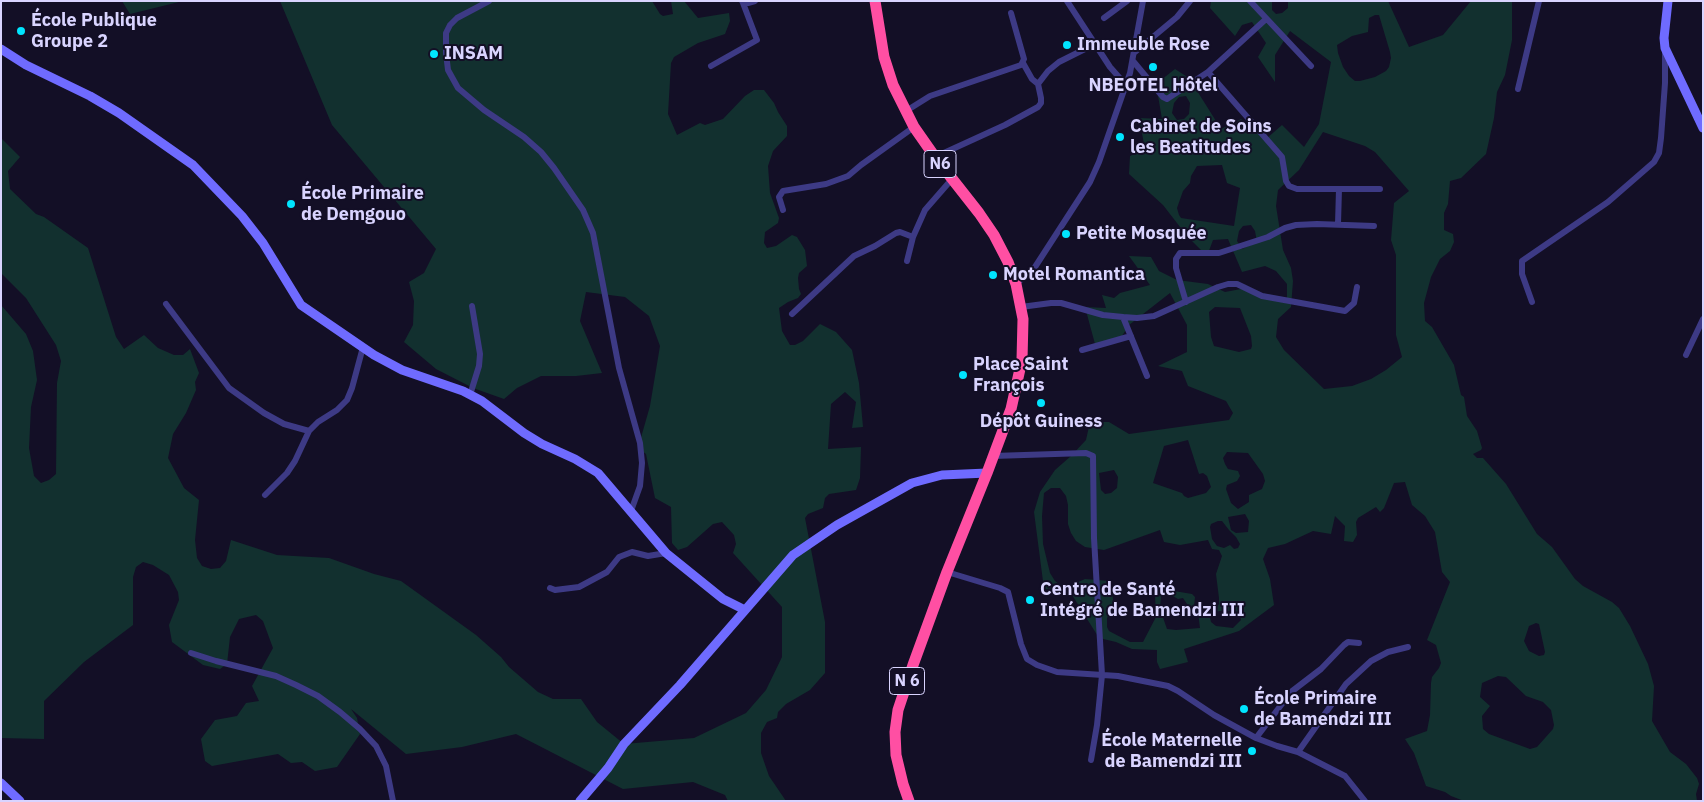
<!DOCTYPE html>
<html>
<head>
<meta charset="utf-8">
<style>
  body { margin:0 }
  #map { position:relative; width:1704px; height:802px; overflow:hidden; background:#130f26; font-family:"IBM Plex Sans",sans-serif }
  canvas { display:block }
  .frame { position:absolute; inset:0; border:2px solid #d9d4ff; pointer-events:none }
</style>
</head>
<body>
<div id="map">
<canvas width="1704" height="802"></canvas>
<div class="frame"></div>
</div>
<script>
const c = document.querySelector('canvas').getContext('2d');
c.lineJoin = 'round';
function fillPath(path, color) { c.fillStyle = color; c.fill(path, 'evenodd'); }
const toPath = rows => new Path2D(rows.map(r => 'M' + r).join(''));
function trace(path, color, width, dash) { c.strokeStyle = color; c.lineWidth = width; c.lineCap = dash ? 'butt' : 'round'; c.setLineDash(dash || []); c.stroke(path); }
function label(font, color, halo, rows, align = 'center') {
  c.font = font + ' "IBM Plex Sans",sans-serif'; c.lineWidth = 4; c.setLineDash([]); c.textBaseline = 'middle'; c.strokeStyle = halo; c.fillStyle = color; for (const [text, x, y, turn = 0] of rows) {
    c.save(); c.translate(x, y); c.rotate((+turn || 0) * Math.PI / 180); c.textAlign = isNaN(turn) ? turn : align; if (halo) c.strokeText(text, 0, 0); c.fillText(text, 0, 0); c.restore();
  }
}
fillPath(toPath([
  [122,1,183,1,130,14],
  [280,1,652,1,660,14,663,16,673,14,671,1,684,1,698,18,729,13,730,21,725,34,698,43,674,57,671,63,668,114,677,135,700,123,705,125,723,119,745,96,754,90,764,90,774,103,778,112,787,126,787,136,773,151,768,166,770,193,779,218,778,223,765,232,764,243,767,248,776,246,792,235,797,237,805,250,807,266,799,273,798,278,799,289,801,294,798,298,788,302,779,308,782,331,790,345,795,345,803,341,820,324,836,332,852,350,859,383,863,427,852,428,856,402,845,392,831,404,828,449,861,447,860,478,856,490,829,494,825,498,823,508,808,514,805,518,825,622,825,673,810,690,786,704,778,712,777,718,767,722,761,733,761,753,769,776,786,801,728,801,725,795,693,782,623,789,516,734,462,747,406,754,351,709,357,718,360,734,337,767,315,771,302,762,291,763,278,754,212,766,205,761,201,739,215,720,237,716,246,703,259,701,252,686,273,648,263,621,256,615,239,619,230,637,227,664,220,669,203,665,172,642,169,625,179,600,178,592,169,575,153,565,143,562,136,567,133,577,133,625,84,662,44,701,44,739,1,738,1,305,26,334,33,351,37,380,31,407,29,448,34,476,41,483,49,480,56,474,57,383,61,361,56,345,26,298,1,273,1,138,20,157,8,171,10,189,36,214,44,217,88,248,116,337,124,349,144,335,158,348,174,355,183,355,190,349,199,373,195,382,196,390,186,413,173,434,168,458,184,488,199,500,195,540,197,558,202,566,211,569,220,568,226,561,231,540,277,555,329,558,374,574,401,581,476,635,501,657,509,667,538,692,553,699,581,699,597,722,624,744,694,738,746,713,766,690,782,657,782,607,733,553,736,544,734,535,722,522,713,524,687,547,678,550,672,543,671,507,655,498,646,454,638,448,650,406,660,346,649,316,625,297,586,292,580,321,602,373,576,376,541,376,517,388,504,399,473,388,436,369,404,342,413,325,414,301,409,282,424,273,436,249,332,125],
  [1211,1,1272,1,1272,10,1276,14,1282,13,1288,8,1288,1,1388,1,1409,47,1443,35,1471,1,1512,1,1512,40,1505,75,1497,92,1494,118,1486,154,1461,178,1450,181,1448,204,1444,213,1444,230,1453,234,1454,242,1450,251,1440,259,1431,277,1424,303,1425,321,1432,327,1454,365,1461,395,1464,397,1467,416,1477,431,1482,448,1481,450,1473,454,1477,458,1483,458,1506,484,1537,534,1552,547,1575,579,1583,586,1612,602,1619,608,1630,626,1648,664,1654,686,1652,721,1670,752,1686,764,1697,778,1699,784,1696,794,1697,801,1464,801,1451,796,1445,792,1426,786,1414,753,1405,739,1427,731,1430,715,1431,683,1432,677,1439,668,1441,663,1436,645,1427,640,1450,582,1442,572,1435,532,1425,516,1412,505,1405,482,1394,483,1384,508,1380,512,1376,507,1358,518,1356,522,1357,535,1353,542,1344,541,1345,526,1335,516,1331,534,1313,531,1285,544,1268,548,1263,559,1270,579,1274,605,1239,631,1184,649,1188,662,1160,669,1157,662,1157,650,1132,649,1116,642,1099,638,1069,590,1044,589,1034,512,1040,492,1055,470,1071,456,1086,440,1090,422,1109,422,1129,434,1229,420,1233,413,1226,401,1188,386,1182,371,1158,366,1187,352,1187,325,1170,293,1129,325,1122,336,1095,344,1085,307,1106,308,1102,295,1114,298,1120,293,1150,285,1129,256,1151,257,1159,271,1177,280,1208,284,1225,292,1241,289,1287,298,1287,284,1276,271,1265,266,1242,272,1228,239,1213,240,1207,256,1187,236,1163,205,1129,174,1130,156,1145,149,1139,118,1162,119,1156,84,1175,69,1189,78,1221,129,1241,119,1266,139,1282,125,1304,147,1319,124,1331,62,1290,31,1275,55,1275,82,1258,57,1266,43,1252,22,1242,25,1235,36,1210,8],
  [1375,15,1379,15,1390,52,1391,58,1389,67,1386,71,1375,77,1360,81,1355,81,1349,76,1343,67,1338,53,1337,45,1352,36,1368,32,1369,18],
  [1186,96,1190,103,1189,114,1184,119,1177,120,1172,113,1174,103,1179,97],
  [1323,132,1365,146,1375,152,1409,191,1394,203,1391,240,1396,255,1396,335,1402,357,1386,370,1371,379,1352,386,1324,389,1284,350,1276,337,1278,319,1291,307,1293,281,1291,268,1283,250,1276,206,1278,190,1299,170],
  [1222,165,1227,183,1240,188,1234,226,1181,218,1179,215,1177,208,1183,191,1190,183,1191,176,1197,166],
  [1251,225,1255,231,1257,242,1242,249,1237,241,1239,231,1243,226],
  [1215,307,1240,308,1251,336,1252,346,1251,349,1239,352,1214,346,1211,337,1209,312],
  [1188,440,1199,474,1203,473,1207,476,1211,487,1206,493,1188,498,1184,496,1182,493,1153,483,1164,446],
  [1227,452,1248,453,1263,474,1265,481,1262,489,1249,495,1249,502,1238,509,1231,503,1226,489,1227,485,1237,481,1240,476,1238,471,1228,469,1225,464,1223,458],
  [1114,470,1118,477,1117,488,1111,493,1105,494,1101,490,1099,473],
  [1051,488,1060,488,1066,496,1068,505,1068,524,1071,533,1076,541,1085,547,1104,550,1160,530,1164,542,1180,545,1208,540,1212,549,1219,550,1222,556,1216,574,1219,598,1219,604,1216,608,1207,610,1198,609,1194,606,1195,597,1192,594,1174,591,1164,587,1155,596,1156,617,1143,642,1130,642,1109,631,1107,627,1107,618,1114,606,1111,586,1109,581,1085,579,1072,585,1059,584,1055,581,1050,573,1043,544,1042,516,1044,493],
  [1245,514,1249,521,1248,532,1236,533,1231,530,1228,517],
  [1218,521,1222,521,1229,530,1236,537,1240,544,1238,548,1234,549,1230,545,1224,548,1217,546,1212,539,1210,527,1211,524],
  [1169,594,1178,599,1183,598,1187,604,1188,611,1198,612,1200,628,1176,630,1167,629,1160,609,1161,596],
  [1220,611,1235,611,1239,612,1241,620,1233,628,1216,626,1211,622,1209,613],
  [1536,623,1539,624,1545,652,1544,655,1539,656,1529,651,1524,641,1529,626],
  [1498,676,1506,677,1526,696,1543,702,1551,710,1554,725,1553,729,1537,747,1530,749,1489,734,1483,729,1482,716,1490,706,1480,697,1482,683]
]), '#12302f');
trace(toPath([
  [489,1,457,18,450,25,446,33,446,53,448,70,458,88,484,110,524,137,541,152,554,168,583,210,593,233,619,368,640,443,642,463,640,486,631,511],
  [742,1,743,3,748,3,755,1],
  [1067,1,1110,67,1125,84],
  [1250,1,1311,66],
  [1104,18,1127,1],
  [1266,19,1208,72,1282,157,1286,181,1289,186,1297,189,1380,189],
  [1135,52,1177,17,1190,1],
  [1133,61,1163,97,1167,99,1208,72],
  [1023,63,1032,79,1038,84],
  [711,66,757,40,743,3],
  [1518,89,1539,1],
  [906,111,930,96,1021,65,1024,59,1011,13],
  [935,157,1005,125,1038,107,1041,103,1041,98,1038,84,1048,71,1059,62,1095,44],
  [783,210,779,197,783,191,826,184,848,176,861,165,914,127],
  [1338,224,1339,189],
  [907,261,913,237,925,210,952,179],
  [1016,284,1035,267,1090,182,1099,162,1130,73,1143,1],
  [1186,302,1176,268,1176,259,1180,253,1219,253,1268,237,1285,228,1296,225,1317,224,1374,226],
  [1532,302,1522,274,1522,261,1608,202,1654,162,1659,153,1661,138,1665,83,1665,50],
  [166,304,229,388,264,413,284,424,309,431],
  [1021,307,1051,303,1061,303,1103,315,1123,317,1147,376],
  [792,314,854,256,875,246,896,233,900,232,913,237],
  [1123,317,1137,318,1154,316,1218,287,1228,284,1237,284,1262,296,1345,311,1354,303,1357,287],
  [1082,350,1131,336],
  [1686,355,1703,319],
  [470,395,479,366,480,354,472,306],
  [993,456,1086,453,1093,456,1094,538,1102,675,1097,725,1091,760],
  [265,495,287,473,295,461,309,431,318,422,337,410,347,400,352,388,363,347],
  [947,572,1000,588,1008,592,1021,644,1027,659,1037,665,1057,672,1118,676,1168,686,1178,691,1214,715,1256,738,1277,746,1298,752,1345,776,1365,801],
  [550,588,555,590,579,587,607,572,619,557,632,552,648,556,666,553],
  [191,653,216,661,276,676,296,685,318,696,340,712,360,729,376,746,386,766,393,801],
  [1256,738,1291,692,1321,669,1344,645,1348,642,1359,643],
  [1298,752,1346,684,1371,661,1388,652,1408,647]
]), '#3d3a85', 6);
trace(toPath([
  [1668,1,1664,38,1665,48,1703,128],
  [1,49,26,65,90,96,119,113,193,165,242,216,263,243,301,305,374,355,402,370,463,391,482,401,524,433,542,444,575,459,598,473,666,553,723,599,745,610],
  [1,783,20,801],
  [580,801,608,768,624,744,680,685,793,555,837,525,912,483,942,475,987,473]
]), '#6f6bff', 9);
trace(toPath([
  [875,1,884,57,893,85,914,127,935,157,979,213,994,235,1008,262,1016,284,1023,319,1022,360,1011,409,987,473,947,572,913,665,898,710,895,732,896,755,903,784,909,801]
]), '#ff4fa3', 11);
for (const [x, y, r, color] of [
  [21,31,5,"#00e5ff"],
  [1067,45,5,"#00e5ff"],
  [434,54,5,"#00e5ff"],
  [1153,67,5,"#00e5ff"],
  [1120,137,5,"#00e5ff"],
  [291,204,5,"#00e5ff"],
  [1066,234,5,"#00e5ff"],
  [993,275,5,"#00e5ff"],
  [963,375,5,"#00e5ff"],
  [1041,403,5,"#00e5ff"],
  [1030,600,5,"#00e5ff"],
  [1244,709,5,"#00e5ff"],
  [1252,751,5,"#00e5ff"]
]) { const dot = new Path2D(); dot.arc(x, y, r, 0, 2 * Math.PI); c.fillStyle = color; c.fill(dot); trace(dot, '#130f26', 2); }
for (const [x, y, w] of [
  [940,164,32],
  [907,681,35]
]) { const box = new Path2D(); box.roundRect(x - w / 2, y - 13.5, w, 27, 4); c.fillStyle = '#130f26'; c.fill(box); trace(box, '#d9d4ff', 1); }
label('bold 16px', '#d9d4ff', null, [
  ["N6",940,164],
  ["N 6",907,681]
]);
label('bold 18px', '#d9d4ff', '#130f26', [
  ["École Publique",31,21],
  ["Groupe 2",31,42],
  ["Immeuble Rose",1077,45],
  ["INSAM",444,54],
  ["NBEOTEL Hôtel",1153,86,"center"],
  ["Cabinet de Soins",1130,127],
  ["les Beatitudes",1130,148],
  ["École Primaire",301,194],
  ["de Demgouo",301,215],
  ["Petite Mosquée",1076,234],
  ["Motel Romantica",1003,275],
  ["Place Saint",973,365],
  ["François",973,386],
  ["Dépôt Guiness",1041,422,"center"],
  ["Centre de Santé",1040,590],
  ["Intégré de Bamendzi III",1040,611],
  ["École Primaire",1254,699],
  ["de Bamendzi III",1254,720],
  ["École Maternelle",1242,741,"right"],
  ["de Bamendzi III",1242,762,"right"]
], 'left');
</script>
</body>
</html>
